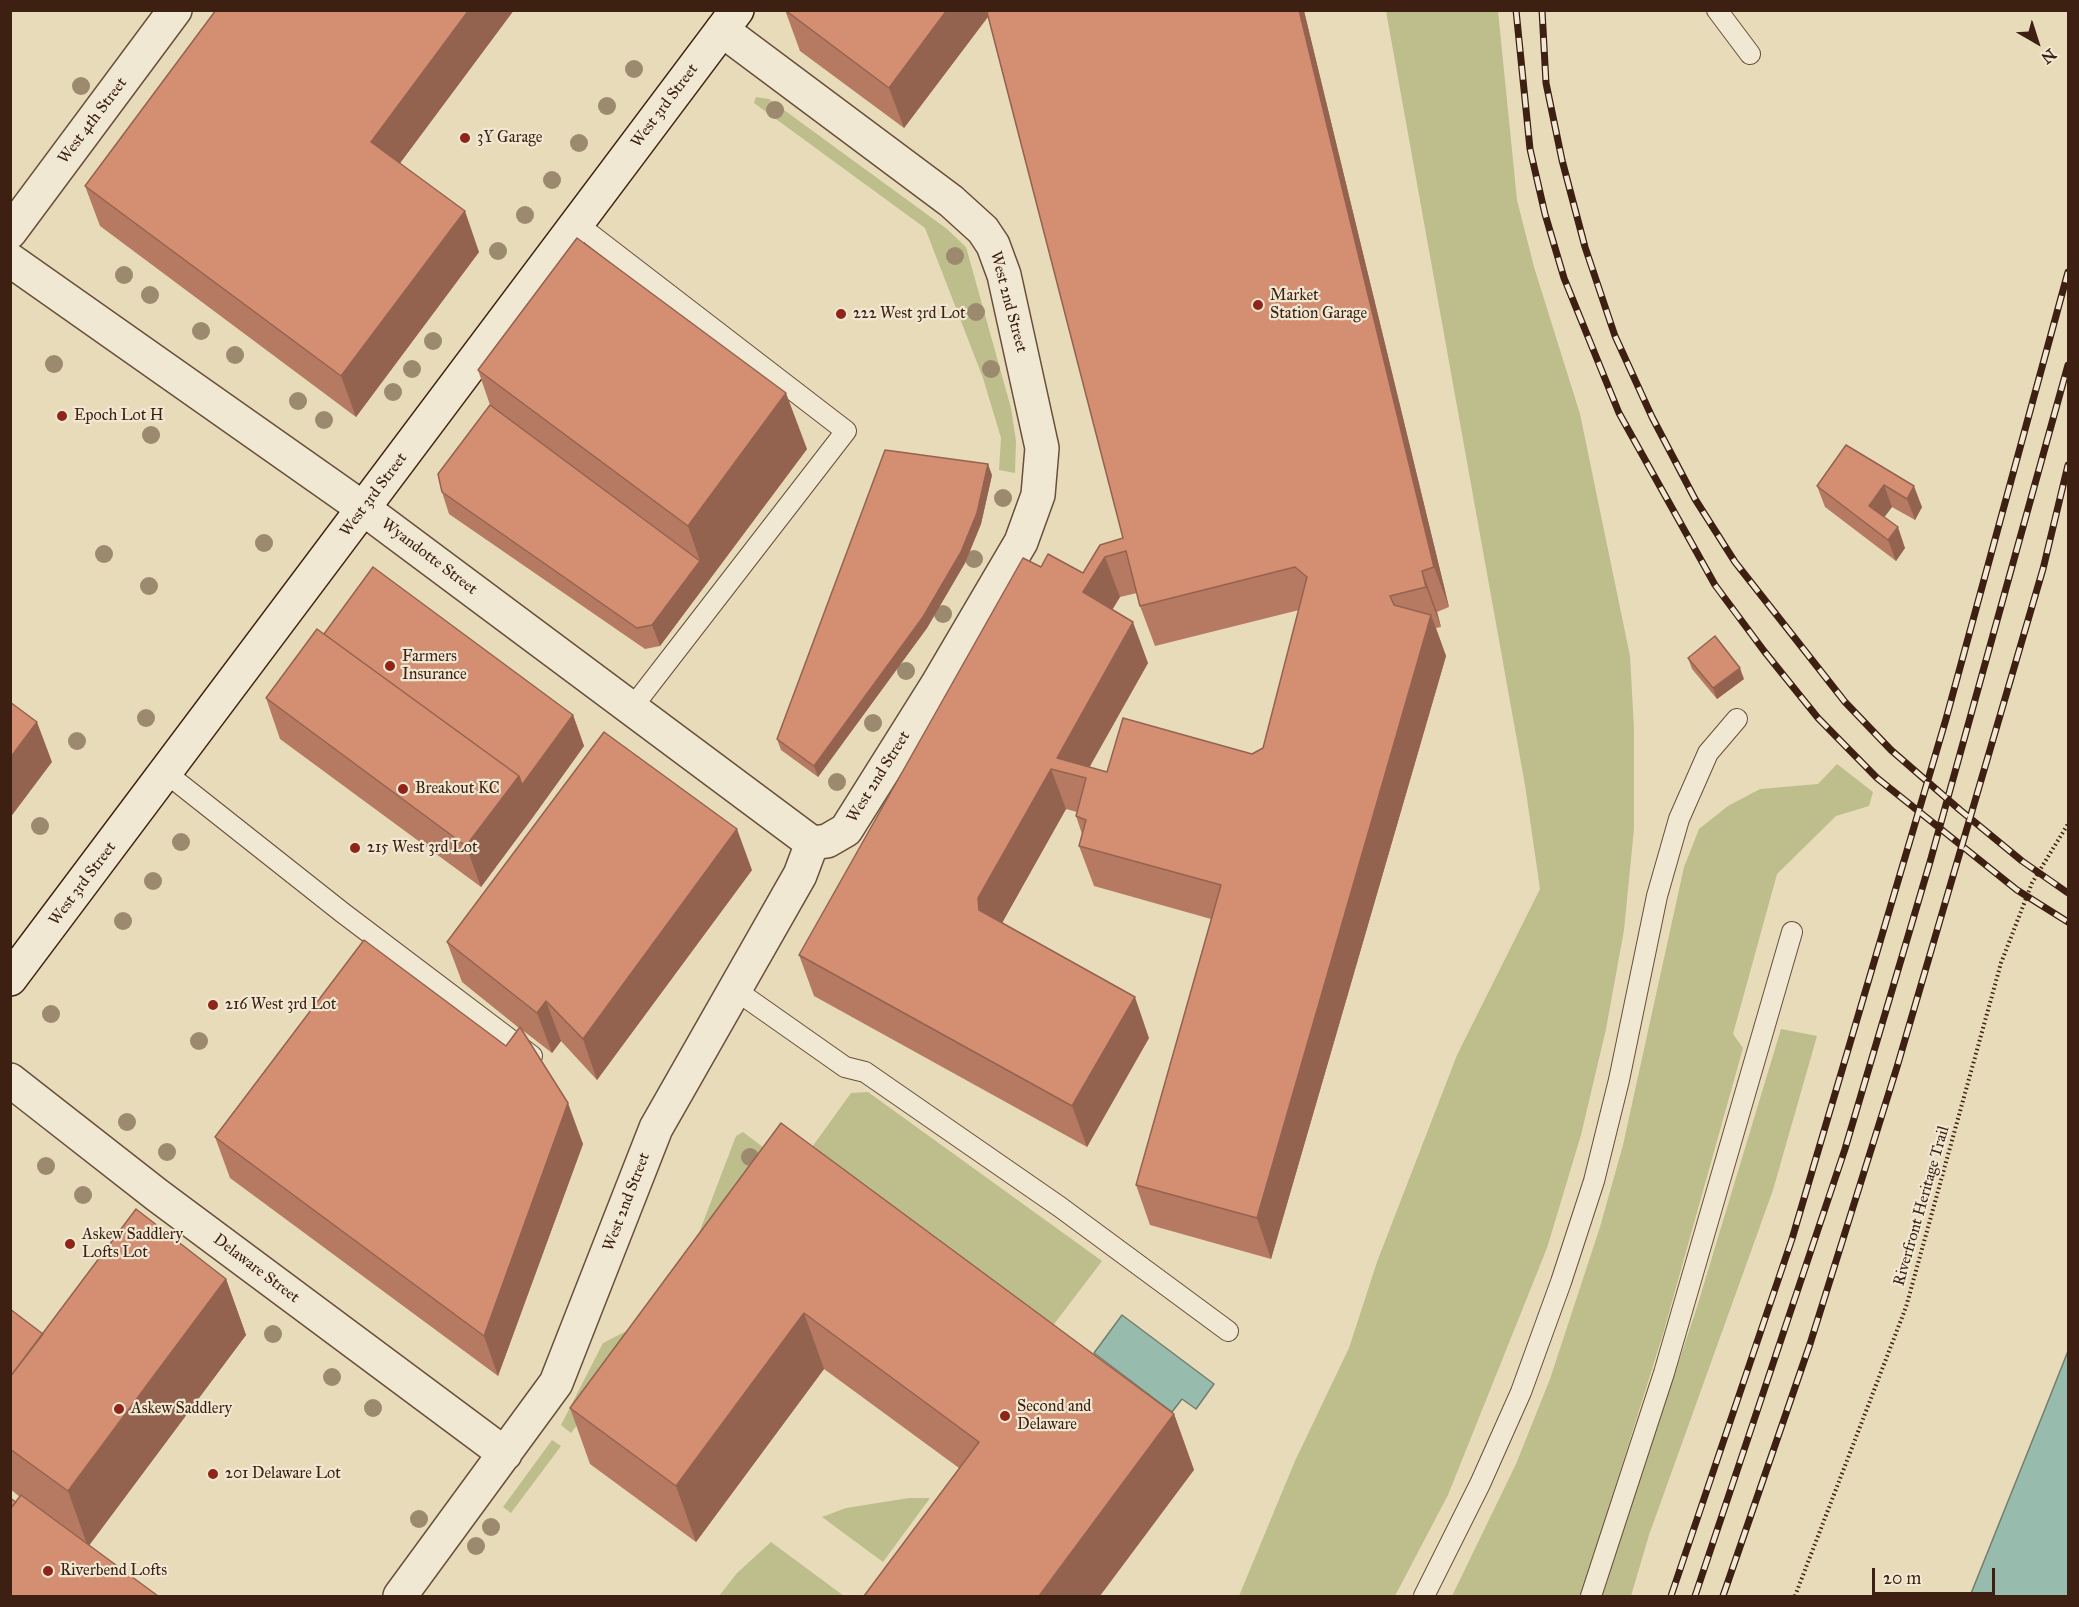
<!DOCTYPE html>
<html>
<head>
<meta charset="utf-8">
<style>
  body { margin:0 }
  #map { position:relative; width:2079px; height:1607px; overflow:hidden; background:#e8dbb9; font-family:"IM FELL Great Primer",serif }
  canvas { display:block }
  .frame { position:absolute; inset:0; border:12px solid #3d2011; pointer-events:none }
  .north { position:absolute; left:2007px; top:12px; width:60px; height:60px; -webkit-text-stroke:4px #f0e8d2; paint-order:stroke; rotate:141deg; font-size:16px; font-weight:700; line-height:24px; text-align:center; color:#3d2011 }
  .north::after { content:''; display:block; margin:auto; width:21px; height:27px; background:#3d2011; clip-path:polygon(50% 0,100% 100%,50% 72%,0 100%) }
  .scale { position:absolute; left:1872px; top:1568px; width:123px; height:27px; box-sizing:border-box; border:3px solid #3d2011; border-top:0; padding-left:8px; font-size:18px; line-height:21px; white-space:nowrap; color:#3d2011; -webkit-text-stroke:4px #f0e8d2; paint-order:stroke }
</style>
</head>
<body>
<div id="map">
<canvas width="2079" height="1607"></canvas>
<div class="frame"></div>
<div class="north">N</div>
<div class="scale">20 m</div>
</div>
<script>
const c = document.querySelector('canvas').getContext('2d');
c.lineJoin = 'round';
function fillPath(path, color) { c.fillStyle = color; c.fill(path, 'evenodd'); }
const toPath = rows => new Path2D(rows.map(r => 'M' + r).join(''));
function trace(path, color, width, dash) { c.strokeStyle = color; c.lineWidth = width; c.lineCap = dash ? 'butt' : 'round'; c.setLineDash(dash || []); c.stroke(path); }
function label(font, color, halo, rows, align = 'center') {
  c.font = font + ' "IM FELL Great Primer",serif'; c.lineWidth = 4.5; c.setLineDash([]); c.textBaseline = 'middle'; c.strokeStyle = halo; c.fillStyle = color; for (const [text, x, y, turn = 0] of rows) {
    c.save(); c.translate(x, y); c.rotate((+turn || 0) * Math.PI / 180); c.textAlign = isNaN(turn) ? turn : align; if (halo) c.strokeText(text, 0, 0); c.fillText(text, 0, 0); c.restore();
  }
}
fillPath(toPath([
  [1386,11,1498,11,1517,200,1534,267,1580,414,1630,656,1634,729,1634,829,1624,930,1606,1029,1581,1135,1547,1248,1448,1495,1395,1596,1239,1596,1295,1461,1349,1348,1377,1262,1457,1055,1540,889,1525,785],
  [756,97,769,99,947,229,966,247,1011,408,1016,441,1015,473,999,470,1001,438,983,378,925,228,754,103],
  [1837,764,1873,792,1869,806,1836,816,1777,874,1733,1034,1743,1048,1663,1334,1581,1596,1452,1596,1516,1464,1550,1379,1600,1227,1623,1145,1684,867,1699,829,1728,806,1760,789,1818,784],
  [1781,1029,1817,1036,1773,1190,1649,1535,1631,1596,1601,1596,1697,1307],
  [868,1092,1102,1261,1042,1340,802,1161,851,1093],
  [743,1132,780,1160,670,1309,736,1136],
  [648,1320,642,1339,571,1433,561,1425,603,1343],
  [552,1440,561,1446,511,1513,503,1507],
  [909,1498,930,1498,883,1562,822,1517,846,1508],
  [771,1542,844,1596,719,1596,737,1573]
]), '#bdbe8b');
const water = toPath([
  [1122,1315,1214,1384,1196,1409,1182,1399,1172,1412,1094,1353,1122,1315],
  [2068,1351,2068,1596,1970,1596,2045,1409,2068,1351]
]);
fillPath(water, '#97bbad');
trace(water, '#737d6f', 1.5);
const lane = toPath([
  [1717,10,1750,54],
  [577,224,846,431,631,709],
  [166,773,343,913,532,1056],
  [734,989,845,1067,865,1072,1060,1207,1228,1331],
  [1424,1596,1480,1484,1521,1392,1561,1282,1594,1181,1619,1080,1657,896,1679,819,1708,753,1737,719],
  [1591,1596,1664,1373,1792,932]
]);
const street = toPath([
  [722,30,951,201,983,230,993,245,1004,275,1042,448,1038,495,1021,542,937,685,846,830,827,841,812,843],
  [10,232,175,10],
  [10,260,364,509,812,843],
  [10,1080,157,1195,505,1454],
  [400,1596,556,1383,656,1128,800,875,812,843]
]);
const secondary = toPath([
  [10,979,737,10]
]);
trace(lane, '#684f3b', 22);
trace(street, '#684f3b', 36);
trace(secondary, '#3d2011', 36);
trace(toPath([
  [1795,1596,1906,1307,2001,963,2032,883,2068,824]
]), '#3d2011', 4, [1.5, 3]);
trace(lane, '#f0e8d2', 20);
trace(street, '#f0e8d2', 33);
trace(secondary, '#f0e8d2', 33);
const rail = toPath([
  [1516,10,1530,149,1545,214,1564,278,1619,413,1715,585,1764,651,1818,718,1877,778,2017,890,2068,922],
  [1542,10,1546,83,1562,160,1585,247,1615,336,1652,417,1695,499,1735,562,1845,702,1891,750,1960,810,2022,861,2068,893],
  [1671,1596,1792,1239,1946,719,2068,272],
  [1695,1596,1845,1149,1930,862,2068,365],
  [1723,1596,1810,1344,1897,1067,2043,569,2068,465]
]);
trace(rail, '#3d2011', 7);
trace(rail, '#f0e8d2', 4.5, [14]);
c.fillStyle = '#9c8a6e';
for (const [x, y] of [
  [634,69],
  [81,86],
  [607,106],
  [775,110],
  [579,143],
  [552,180],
  [525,215],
  [498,251],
  [955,256],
  [124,275],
  [150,295],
  [976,312],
  [201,331],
  [433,341],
  [235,355],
  [54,364],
  [412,369],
  [991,369],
  [393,392],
  [298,401],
  [324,420],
  [151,435],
  [1003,498],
  [264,543],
  [104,554],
  [974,559],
  [149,586],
  [943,614],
  [906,671],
  [146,718],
  [873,723],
  [77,741],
  [837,782],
  [40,826],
  [181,842],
  [153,881],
  [123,921],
  [51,1014],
  [199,1041],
  [127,1122],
  [167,1152],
  [750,1157],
  [46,1166],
  [83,1195],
  [273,1334],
  [332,1377],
  [373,1408],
  [419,1519],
  [491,1527],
  [476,1546]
]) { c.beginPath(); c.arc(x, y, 9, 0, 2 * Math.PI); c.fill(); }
fillPath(toPath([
  [216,10,514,10,400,163,479,252,356,417,100,226,85,186],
  [785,10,1305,10,1304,11,1449,607,1437,612,1441,627,1436,628,1446,656,1271,1259,1150,1225,1136,1185,1211,919,1094,886,1079,846,1082,834,1076,816,1077,812,1066,809,1002,923,1149,1038,1087,1147,814,996,799,955,1041,567,1083,573,1123,538,988,17,904,128,800,51],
  [1137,593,1140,606,1155,646,1299,610,1263,748,1252,754,1107,772,1089,767,1148,663,1112,610,1120,597],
  [478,370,807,449,660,646,645,649,449,514,442,492,490,405],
  [1846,445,1922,507,1915,520,1892,507,1884,517,1905,548,1896,561,1825,507,1817,486],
  [992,475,981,524,965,563,927,628,818,777,781,750,777,739],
  [324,634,573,715,584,746,533,817,481,887,280,739,266,698],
  [1688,658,1744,679,1717,699,1692,669],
  [752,870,597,1080,561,1041,552,1053,521,1029,583,1144,498,1376,230,1178,215,1137,506,1046,519,1028,462,982,447,942],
  [781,1123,1174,1414,1194,1470,959,1468,824,1369,696,1542,590,1464,570,1408],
  [226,1279,246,1335,89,1545,16,1502,20,1497,10,1489,10,1309,43,1334]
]), '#b67a62');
fillPath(toPath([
  [469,10,514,10,386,182,371,142],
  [947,10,993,10,904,128,889,88],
  [1299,10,1304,11,1449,607,1434,567],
  [465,211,479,252,356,417,341,376],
  [786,393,807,449,660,646,652,625,700,561,688,526],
  [988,464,992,475,981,524,965,563,927,628,818,777,814,766],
  [1884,485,1892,507,1877,527,1869,506],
  [1914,486,1922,507,1915,520,1907,499],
  [1898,527,1905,548,1896,561,1888,540],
  [1105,557,1120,597,1098,633,1083,592],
  [1422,571,1437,612,1441,627,1426,587],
  [1431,615,1446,656,1271,1259,1257,1218],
  [1133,622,1148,663,1084,777,1057,758],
  [1740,668,1744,679,1717,699,1713,688],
  [573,715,584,746,533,817,481,887,466,846,519,776],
  [37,722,52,762,10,818,10,758],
  [1051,769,1066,809,993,939,979,910,978,898],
  [737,829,752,870,597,1080,583,1039],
  [1135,997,1149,1038,1087,1147,1072,1106],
  [546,1001,561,1041,552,1053,537,1013],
  [568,1103,583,1144,498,1376,484,1336],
  [226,1279,246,1335,88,1547,68,1491],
  [804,1313,824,1369,696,1542,676,1486],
  [1174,1414,1194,1470,1100,1596,1039,1596]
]), '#946350');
const building = toPath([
  [216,10,469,10,371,142,465,211,341,376,85,186,216,10],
  [785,10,947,10,889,88,785,10],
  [992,10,1299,10,1434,567,1422,571,1426,587,1390,596,1394,605,1431,615,1257,1218,1136,1185,1221,885,1079,846,1086,820,1076,816,1086,778,1051,769,978,898,979,910,1135,997,1072,1106,799,955,1023,558,1041,567,1048,554,1083,573,1100,545,1123,538,987,12,992,10],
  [1126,551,1140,606,1295,567,1307,577,1263,748,1252,754,1123,718,1107,772,1057,758,1133,622,1083,592,1105,557,1126,551],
  [577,238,786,393,688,526,478,370,577,238],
  [490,405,700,561,652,625,637,628,442,492,438,474,490,405],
  [1846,445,1914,486,1907,499,1884,485,1869,506,1898,527,1888,540,1817,486,1846,445],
  [885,450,988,464,977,513,961,552,923,617,814,766,777,739,885,450],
  [373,567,573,715,522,785,519,776,324,634,373,567],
  [317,629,519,776,466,846,266,698,317,629],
  [1715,636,1740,668,1713,688,1688,658,1715,636],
  [10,702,37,722,10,758,10,702],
  [604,732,737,829,583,1039,546,1001,537,1013,447,942,604,732],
  [364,940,506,1046,520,1027,568,1103,484,1336,215,1137,364,940],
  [781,1123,1174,1414,1039,1596,864,1596,979,1442,804,1313,676,1486,570,1408,781,1123],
  [136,1209,226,1279,68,1491,10,1449,10,1377,136,1209],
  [10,1309,43,1334,10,1377,10,1309],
  [21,1495,158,1596,10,1596,10,1509,21,1495],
  [10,1498,16,1502,10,1509,10,1498]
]);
fillPath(building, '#d48e72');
trace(building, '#946350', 1.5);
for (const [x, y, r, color] of [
  [465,138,6,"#8f2418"],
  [1258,305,6,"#8f2418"],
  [841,314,6,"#8f2418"],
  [62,416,6,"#8f2418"],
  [390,666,6,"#8f2418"],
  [403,789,6,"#8f2418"],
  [355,848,6,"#8f2418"],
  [213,1005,6,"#8f2418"],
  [70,1244,6,"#8f2418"],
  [119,1409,6,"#8f2418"],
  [1005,1416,6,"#8f2418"],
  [213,1474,6,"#8f2418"],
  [48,1571,6,"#8f2418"]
]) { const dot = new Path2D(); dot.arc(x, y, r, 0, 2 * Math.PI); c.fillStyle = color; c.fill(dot); trace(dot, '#f0e8d2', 2); }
label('16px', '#3d2011', '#f0e8d2', [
  ["West 3rd Street",665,106,-53],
  ["West 4th Street",93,121,-53],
  ["West 2nd Street",1008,302,75],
  ["West 3rd Street",374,495,-53],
  ["Wyandotte Street",429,557,37],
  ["West 2nd Street",879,777,-58],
  ["West 3rd Street",83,884,-53],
  ["West 2nd Street",627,1202,-69],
  ["Riverfront Heritage Trail",1922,1206,-74],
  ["Delaware Street",256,1269,37]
]);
label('16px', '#3d2011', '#f0e8d2', [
  ["3Y Garage",477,138],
  ["Market",1270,296],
  ["Station Garage",1270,314],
  ["222 West 3rd Lot",853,314],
  ["Epoch Lot H",74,416],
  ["Farmers",402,657],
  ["Insurance",402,675],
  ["Breakout KC",415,789],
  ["215 West 3rd Lot",367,848],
  ["216 West 3rd Lot",225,1005],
  ["Askew Saddlery",82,1235],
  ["Lofts Lot",82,1253],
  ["Second and",1017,1407],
  ["Delaware",1017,1425],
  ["Askew Saddlery",131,1409],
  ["201 Delaware Lot",225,1474],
  ["Riverbend Lofts",60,1571]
], 'left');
</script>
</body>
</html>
